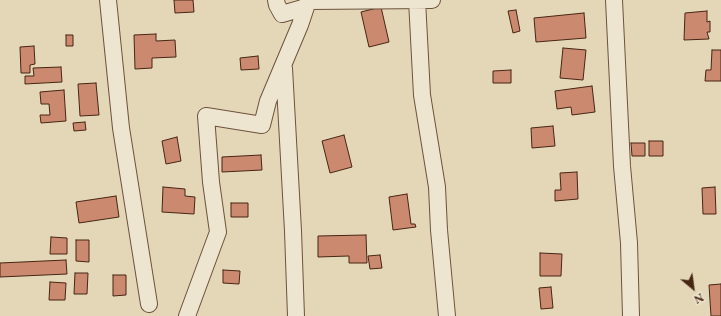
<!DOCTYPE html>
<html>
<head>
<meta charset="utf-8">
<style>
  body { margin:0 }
  #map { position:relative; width:721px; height:316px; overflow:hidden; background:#e4d7b7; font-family:"EB Garamond",serif }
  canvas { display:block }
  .north { position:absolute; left:673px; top:268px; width:40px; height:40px; -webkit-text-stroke:3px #ede5d0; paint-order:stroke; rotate:151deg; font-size:11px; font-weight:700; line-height:16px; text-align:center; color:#462513 }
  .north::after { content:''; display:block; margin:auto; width:14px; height:18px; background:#462513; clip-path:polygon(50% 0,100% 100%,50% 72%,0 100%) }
</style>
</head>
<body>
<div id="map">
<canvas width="721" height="316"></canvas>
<div class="north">N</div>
</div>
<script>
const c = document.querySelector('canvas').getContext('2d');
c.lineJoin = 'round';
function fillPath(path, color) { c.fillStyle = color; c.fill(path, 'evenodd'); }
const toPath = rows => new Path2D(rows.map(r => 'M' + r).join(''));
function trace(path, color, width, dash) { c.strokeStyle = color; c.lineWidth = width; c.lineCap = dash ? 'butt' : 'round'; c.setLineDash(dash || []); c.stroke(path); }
const building = toPath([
  [174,0,193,0,194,12,175,13,174,0],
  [381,7,389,42,369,47,361,12,381,7],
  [516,10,520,31,513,33,508,11,516,10],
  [707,11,707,22,710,21,710,32,707,32,709,39,684,40,685,13,707,11],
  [584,13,586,38,536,42,534,18,584,13],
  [156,34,156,41,175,40,176,57,152,58,152,68,135,69,134,35,156,34],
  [66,35,73,35,73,46,66,46,66,35],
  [34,46,35,64,30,65,30,73,21,73,20,47,34,46],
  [563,48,586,50,583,80,560,78,563,48],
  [712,50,721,50,721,81,705,81,706,70,711,70,712,50],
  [258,56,259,69,241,70,240,58,258,56],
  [61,67,62,82,25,84,25,76,34,76,33,68,61,67],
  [511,70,511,83,493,83,493,71,511,70],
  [96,83,99,115,80,116,78,84,96,83],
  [592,86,595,112,572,115,571,107,557,109,555,91,592,86],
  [64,90,66,121,41,123,40,115,50,115,49,104,41,104,40,92,64,90],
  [85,122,86,130,74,131,73,123,85,122],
  [553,126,555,146,532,148,531,128,553,126],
  [344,135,352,167,330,173,322,141,344,135],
  [177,137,181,161,166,164,162,141,177,137],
  [649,141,663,141,663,156,649,156,649,141],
  [631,143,645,143,645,156,632,156,631,143],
  [261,155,262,170,222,172,222,157,261,155],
  [577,172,578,199,555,201,555,190,561,190,560,173,577,172],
  [163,187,185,189,185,196,195,197,194,214,162,212,163,187],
  [715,187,716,214,703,214,702,188,715,187],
  [407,194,411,224,415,224,416,227,393,230,389,197,407,194],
  [116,196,119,217,79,223,76,202,116,196],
  [231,203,248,203,248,217,231,217,231,203],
  [366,235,367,263,349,263,349,256,318,257,318,236,366,235],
  [51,237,67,238,67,254,50,254,51,237],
  [76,240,89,240,89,262,76,261,76,240],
  [540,253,562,254,561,276,540,276,540,253],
  [380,255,382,268,370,269,368,256,380,255],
  [66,260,67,274,0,277,0,263,66,260],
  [223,270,240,271,239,284,223,283,223,270],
  [75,273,88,273,87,294,74,294,75,273],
  [113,275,126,275,126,295,113,296,113,275],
  [50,282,66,283,65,300,49,300,50,282],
  [721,284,721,316,711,316,709,285,721,284],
  [551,287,553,308,541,309,539,288,551,287]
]);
fillPath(building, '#cb8970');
trace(building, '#462513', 1);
const minor = toPath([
  [108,0,121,128,149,304],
  [276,0,277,5,282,14,306,7],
  [417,0,422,95,437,187,439,230,447,316],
  [614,0,622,166,629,243,631,316],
  [308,1,432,0],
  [284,68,293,231,296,316],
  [187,316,218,232,211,182,206,116,262,125,268,101,300,25,308,1,316,0]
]);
trace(minor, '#6e523c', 18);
trace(minor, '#ede5d0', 16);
</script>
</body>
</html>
